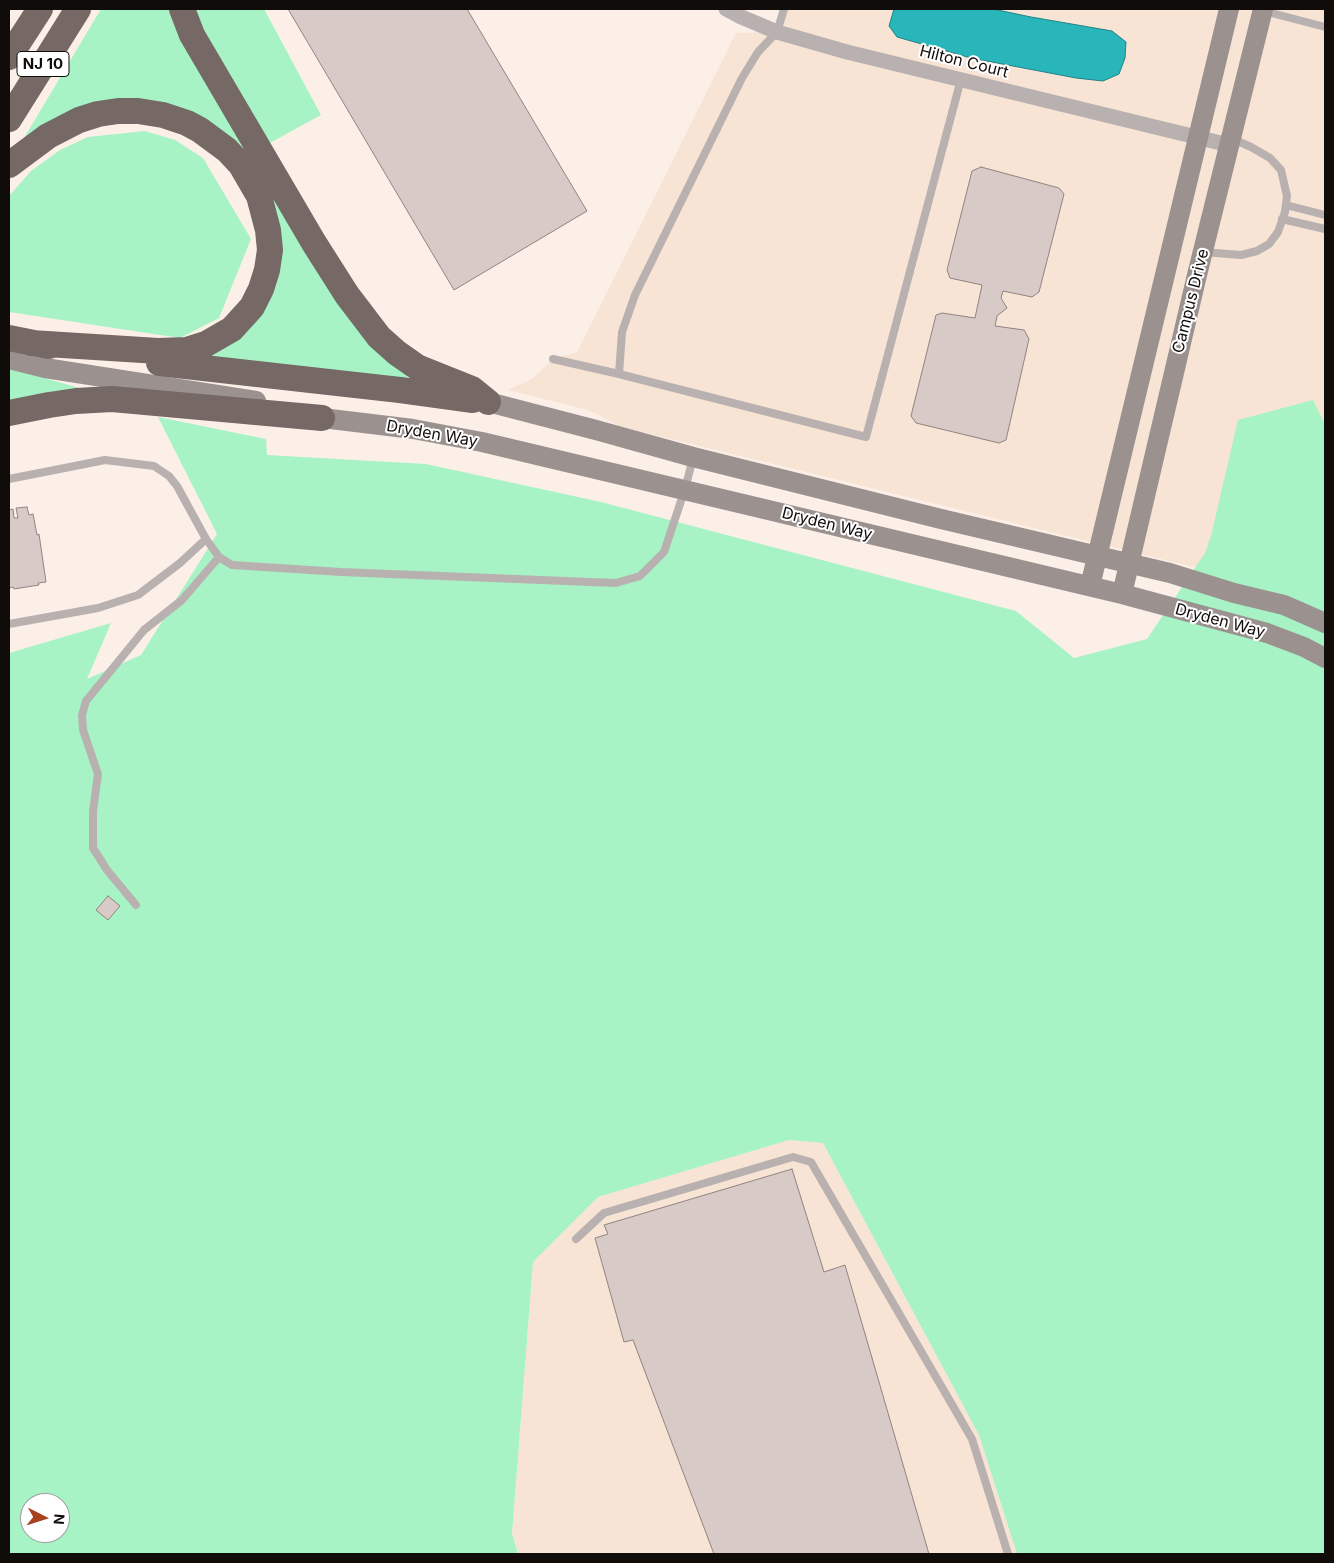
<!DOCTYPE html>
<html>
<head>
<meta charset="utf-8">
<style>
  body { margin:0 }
  #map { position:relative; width:1334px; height:1563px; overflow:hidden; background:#fcefe8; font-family:Inter,sans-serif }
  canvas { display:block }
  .frame { position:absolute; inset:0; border:10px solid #100c0a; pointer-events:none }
  .north { position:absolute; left:20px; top:1493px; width:50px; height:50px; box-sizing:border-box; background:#fff; border:1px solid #9f9e9d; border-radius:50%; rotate:95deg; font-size:14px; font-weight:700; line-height:20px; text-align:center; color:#100c0a }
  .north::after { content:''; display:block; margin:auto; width:18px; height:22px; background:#a8411e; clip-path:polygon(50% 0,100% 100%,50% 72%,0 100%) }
</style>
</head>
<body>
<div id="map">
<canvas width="1334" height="1563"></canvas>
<div class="frame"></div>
<div class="north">N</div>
</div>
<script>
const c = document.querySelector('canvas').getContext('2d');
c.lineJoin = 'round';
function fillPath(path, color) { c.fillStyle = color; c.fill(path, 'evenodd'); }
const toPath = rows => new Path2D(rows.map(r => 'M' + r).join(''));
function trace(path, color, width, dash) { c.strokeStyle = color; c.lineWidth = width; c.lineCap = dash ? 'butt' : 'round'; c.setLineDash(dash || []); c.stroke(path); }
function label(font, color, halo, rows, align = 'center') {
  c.font = font + ' Inter,sans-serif'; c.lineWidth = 4; c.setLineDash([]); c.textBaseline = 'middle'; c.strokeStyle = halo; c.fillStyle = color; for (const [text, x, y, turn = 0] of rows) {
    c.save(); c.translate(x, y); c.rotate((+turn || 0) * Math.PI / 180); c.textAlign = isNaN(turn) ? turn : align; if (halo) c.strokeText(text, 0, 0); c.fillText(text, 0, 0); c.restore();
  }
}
fillPath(toPath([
  [784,9,1325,9,1325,608,1271,586,622,427,588,410,508,390,532,379,553,359,577,352,736,33,777,32],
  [789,1140,823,1143,979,1435,1017,1554,518,1554,512,1534,533,1262,598,1197]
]), '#f7e4d4');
fillPath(toPath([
  [101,9,173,9,409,379,199,358,237,335,277,226,181,111,24,138],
  [191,9,264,9,321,115,268,144],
  [145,131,175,140,203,158,251,239,219,318,180,338,9,312,9,196,31,171,60,150,88,137],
  [9,368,90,391,9,402],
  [1313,400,1325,424,1325,1554,1017,1554,979,1435,823,1143,789,1140,598,1197,533,1262,512,1534,518,1554,9,1554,9,653,111,623,87,679,141,655,217,534,158,417,266,439,267,455,426,464,601,502,1016,611,1074,658,1147,639,1205,553,1211,536,1238,420],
  [30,1503,60,1503,60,1533,30,1533]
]), '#a7f3c6');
const water = toPath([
  [894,9,993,9,1031,17,1112,31,1126,42,1125,58,1119,74,1103,81,1076,78,971,58,897,37,889,26,894,9]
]);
fillPath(water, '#28b6ba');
trace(water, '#218385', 1);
const building = toPath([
  [288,9,467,9,587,211,454,290,288,9],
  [981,167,1059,188,1064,194,1039,292,1032,297,1003,291,1001,298,1007,308,997,316,995,326,1024,330,1029,339,1006,440,999,443,916,423,911,416,936,315,942,313,975,318,982,285,950,278,947,270,972,171,981,167],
  [27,507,29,515,33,514,37,535,39,534,46,582,38,583,39,585,14,589,13,587,9,588,9,510,13,509,14,518,18,518,16,508,27,507],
  [108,896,120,906,108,920,96,910,108,896],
  [792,1169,824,1272,845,1265,929,1554,714,1554,633,1340,624,1342,595,1238,608,1234,604,1225,792,1169]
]);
fillPath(building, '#d8cac7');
trace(building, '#918381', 1);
trace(toPath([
  [1264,11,1325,27],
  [1286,205,1325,215],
  [1282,219,1325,229],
  [1203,252,1241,255,1257,251,1269,244,1278,232,1285,212,1287,196,1281,170,1270,158,1251,147,1233,139],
  [553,359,619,374,866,437,961,79],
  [619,374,622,332,635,295,742,78,758,52,777,32,784,9],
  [9,479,105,460,154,466,169,476,177,486,206,539,219,557,232,565,341,572,616,583,640,576,664,552,685,489,693,458],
  [9,624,98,608,138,595,180,563,206,539],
  [136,905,107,870,93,848,93,811,98,774,83,730,82,715,86,701,144,630,182,600,219,557],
  [576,1239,604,1213,793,1157,811,1162,972,1439,1008,1554]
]), '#b8b1b0', 8);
trace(toPath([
  [726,9,739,16,777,32,847,52,1229,145]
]), '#b8b1b0', 15);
trace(toPath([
  [9,359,45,368,256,401],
  [488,402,596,430,693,457,941,519,1170,573,1234,593,1284,605,1325,623],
  [308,414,322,418,413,429,482,442,1122,594,1267,633,1304,647,1325,658],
  [1090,586,1229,9],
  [1122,594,1197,275,1263,9]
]), '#9b9290', 20);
trace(toPath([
  [182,9,192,35,314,243,347,295,379,337,397,353,417,367,472,389,488,402],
  [9,57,40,9],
  [9,119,78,9],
  [9,165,48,136,79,120,98,114,118,111,138,111,163,115,187,123,200,130,227,150,241,165,259,196,268,230,270,250,267,270,261,289,252,307,232,329,206,344,187,350,158,351,31,343],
  [9,338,49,346],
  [159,363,400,390,473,400],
  [9,413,49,405,76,401,112,399,322,418]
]), '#756865', 26);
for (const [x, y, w] of [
  [43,64,52]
]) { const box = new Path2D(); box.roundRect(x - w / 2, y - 12.5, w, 25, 4); c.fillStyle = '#fff'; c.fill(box); trace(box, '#100c0a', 1); }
label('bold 15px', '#100c0a', null, [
  ["NJ 10",43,64]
]);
label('16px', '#100c0a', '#fff', [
  ["Hilton Court",964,62,14],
  ["Campus Drive",1191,301,-76],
  ["Dryden Way",432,434,10],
  ["Dryden Way",827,524,14],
  ["Dryden Way",1220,621,15]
]);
</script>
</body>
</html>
